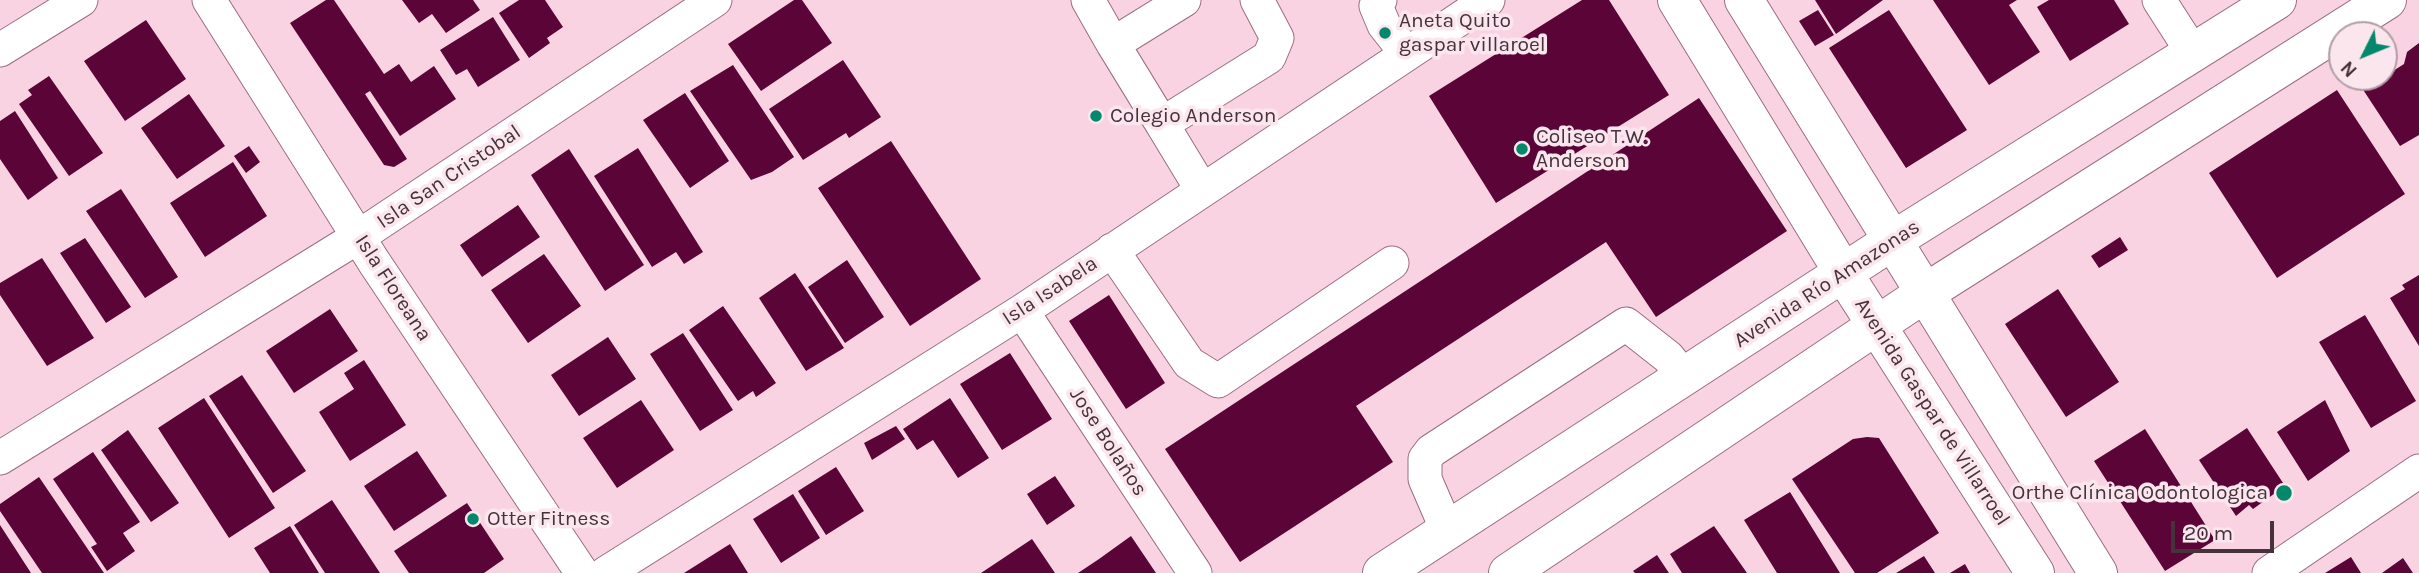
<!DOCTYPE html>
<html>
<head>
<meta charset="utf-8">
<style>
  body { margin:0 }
  #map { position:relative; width:2419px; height:573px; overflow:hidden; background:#fad3e3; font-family:Karla,sans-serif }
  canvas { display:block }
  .north { position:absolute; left:2328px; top:21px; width:70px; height:70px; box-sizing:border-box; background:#fbe6ee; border:2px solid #b29ea6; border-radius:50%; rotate:227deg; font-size:19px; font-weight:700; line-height:28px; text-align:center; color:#45323a }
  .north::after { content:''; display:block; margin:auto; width:24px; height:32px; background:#04886c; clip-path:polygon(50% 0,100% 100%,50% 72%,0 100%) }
  .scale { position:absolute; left:2171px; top:521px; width:103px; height:32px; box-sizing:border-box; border:4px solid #45323a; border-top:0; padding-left:9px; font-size:21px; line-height:24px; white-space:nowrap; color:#45323a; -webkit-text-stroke:5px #fbe6ee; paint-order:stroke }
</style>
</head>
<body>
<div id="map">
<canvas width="2419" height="573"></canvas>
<div class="north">N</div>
<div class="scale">20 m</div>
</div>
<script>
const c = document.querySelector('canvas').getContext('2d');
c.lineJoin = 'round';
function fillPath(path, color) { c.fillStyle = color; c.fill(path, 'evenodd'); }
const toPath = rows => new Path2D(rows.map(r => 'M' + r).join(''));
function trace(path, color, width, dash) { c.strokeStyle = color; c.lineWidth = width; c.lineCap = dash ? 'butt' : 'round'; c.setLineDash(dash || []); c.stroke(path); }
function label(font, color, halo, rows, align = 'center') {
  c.font = font + ' Karla,sans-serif'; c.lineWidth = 7; c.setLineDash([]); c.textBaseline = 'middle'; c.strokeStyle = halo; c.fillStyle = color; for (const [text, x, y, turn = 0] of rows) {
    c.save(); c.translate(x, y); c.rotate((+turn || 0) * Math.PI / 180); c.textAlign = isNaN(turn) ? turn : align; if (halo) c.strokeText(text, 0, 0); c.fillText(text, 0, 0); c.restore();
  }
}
fillPath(toPath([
  [326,0,334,0,384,74,399,64,411,82,434,66,456,99,400,136,370,91,365,94,407,159,394,167,384,165,290,23],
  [402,0,473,0,480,10,446,33,432,14,419,23],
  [519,0,545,0,563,27,547,38,550,43,529,58,499,13],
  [794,0,802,0,832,43,761,91,728,44],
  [1582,0,1609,0,1669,95,1496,203,1429,96],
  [1815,0,1883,0,1836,34],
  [1933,0,2017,0,2009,5,2040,52,1989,85],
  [2049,0,2114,0,2129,24,2070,61,2037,7],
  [1818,10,1834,35,1815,46,1799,21],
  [1889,10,1967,130,1906,168,1829,48],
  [493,17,520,60,478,87,467,69,456,75,440,50],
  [146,20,186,79,125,121,84,61],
  [2419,43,2419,135,2400,146,2360,85,2377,77,2382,78,2404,64,2407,52],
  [843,60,881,117,849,138,846,133,803,160,769,109],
  [733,65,794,157,772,172,751,180,690,91],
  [49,76,103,153,69,176,19,104,32,95,28,90],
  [2337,90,2405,194,2277,278,2209,173],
  [685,93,729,161,690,188,643,120],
  [189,94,225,146,177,179,141,128],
  [1699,98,1787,231,1656,317,1606,242,1356,406,1393,462,1240,562,1165,449],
  [15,111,58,178,28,200,0,159,0,121],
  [891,141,981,279,910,326,818,188],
  [249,146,260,162,246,173,234,156],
  [638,148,703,252,684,264,676,252,652,267,594,176],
  [569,149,644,265,605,291,531,175],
  [233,162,267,216,205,257,170,203],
  [121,189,178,277,145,298,86,211],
  [518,205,540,237,482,277,460,245],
  [2120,237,2128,250,2099,268,2091,256],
  [85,238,131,307,106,323,60,253],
  [544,254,581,306,528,343,491,290],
  [42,258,94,338,47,366,0,295,0,283],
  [847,260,884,317,845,343,808,287],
  [795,273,844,348,806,371,759,298],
  [2419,275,2419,346,2390,298,2405,289,2402,285],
  [2058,289,2119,382,2066,417,2005,324],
  [1109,295,1165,383,1126,409,1069,321],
  [723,306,776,383,756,397,753,391,738,401,689,330],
  [330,309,358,351,294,393,266,351],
  [2365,315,2416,401,2371,428,2319,342],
  [683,333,733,410,700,431,650,354],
  [608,337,636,379,579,416,551,375],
  [1010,353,1052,419,1002,450,960,384],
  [364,360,406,425,350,461,319,412,354,389,344,373],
  [242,375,306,471,273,493,209,396],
  [204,398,275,508,229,538,158,428],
  [950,398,989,458,958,478,933,440,917,450,903,429],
  [641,400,674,450,617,488,583,438],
  [2325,400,2350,451,2308,481,2277,432],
  [896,426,905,439,872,460,864,443],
  [2247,428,2285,486,2253,509,2249,505,2236,516,2199,460],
  [2145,429,2215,540,2165,571,2094,461],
  [128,430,179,503,151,522,101,450],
  [1867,437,1879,438,1939,533,1877,573,1855,573,1792,479,1853,439],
  [417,451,447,496,394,531,364,486],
  [93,452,140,522,123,533,135,551,107,571,91,547,97,544,53,479],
  [836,467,864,511,826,535,798,491],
  [1055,476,1075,506,1047,525,1027,494],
  [39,477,104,573,42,573,0,511,0,504],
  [1790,492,1840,573,1777,573,1744,520],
  [793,494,820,538,781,563,753,519],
  [332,500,380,573,325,573,294,525],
  [467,503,504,559,484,573,409,573,394,551],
  [0,525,31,573,0,573],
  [290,526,319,573,270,573,254,548],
  [1714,526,1747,573,1682,573,1670,554],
  [1131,536,1156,573,1078,573,1099,559],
  [1032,539,1055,573,981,573],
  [730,544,748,573,684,573],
  [1657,555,1669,573,1635,573,1633,571],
  [1924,556,1935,573,1896,573],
  [2351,557,2361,573,2325,573],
  [2403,558,2413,573,2382,573],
  [1965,564,1970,573,1950,573]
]), '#5a0437');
const minor = toPath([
  [209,0,374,262,582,573],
  [1088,0,1113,44],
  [1184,0,1113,44,1162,124,1269,57,1277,38,1257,0],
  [1380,0,1376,6,1384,25,1407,54],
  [2159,0,2193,53],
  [0,50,81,0],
  [1162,124,1202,190],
  [1112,250,1189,363,1218,381,1392,263],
  [1022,311,1195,573],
  [0,458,358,237,715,0],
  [1447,530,1425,479,1425,459,1431,451,1626,324,1668,357,1684,377],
  [606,573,1022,311,1488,0],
  [2269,573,2419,471]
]);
const major = toPath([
  [1677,0,1854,290,2035,573],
  [1744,0,2098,573],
  [1382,573,1892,241,2277,0],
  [1508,573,1925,293,2387,0]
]);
trace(minor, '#9a6e81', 35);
trace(major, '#9a6e81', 40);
trace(minor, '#fff', 33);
trace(major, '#fff', 38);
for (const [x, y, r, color] of [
  [1385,33,7,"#04886c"],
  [1096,116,7,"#04886c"],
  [1522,149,7,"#04886c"],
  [2284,493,9,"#04886c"],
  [473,519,7,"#04886c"]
]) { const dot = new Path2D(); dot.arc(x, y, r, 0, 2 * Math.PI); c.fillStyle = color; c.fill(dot); trace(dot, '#fbe6ee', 2.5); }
label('21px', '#45323a', '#fbe6ee', [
  ["Aneta Quito",1399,21],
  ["gaspar villaroel",1399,45],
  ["Colegio Anderson",1110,116],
  ["Coliseo T.W.",1536,137],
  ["Anderson",1536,161],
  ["Orthe Clínica Odontologica",2268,493,"right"],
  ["Otter Fitness",487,519]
], 'left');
label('21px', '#45323a', '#fbe6ee', [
  ["Isla San Cristobal",449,177,-34],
  ["Avenida Río Amazonas",1827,284,-33],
  ["Isla Floreana",393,288,57],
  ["Isla Isabela",1050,291,-33],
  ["Avenida Gaspar de Villarroel",1932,412,57],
  ["Jose Bolaños",1108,442,57]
]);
</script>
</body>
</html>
